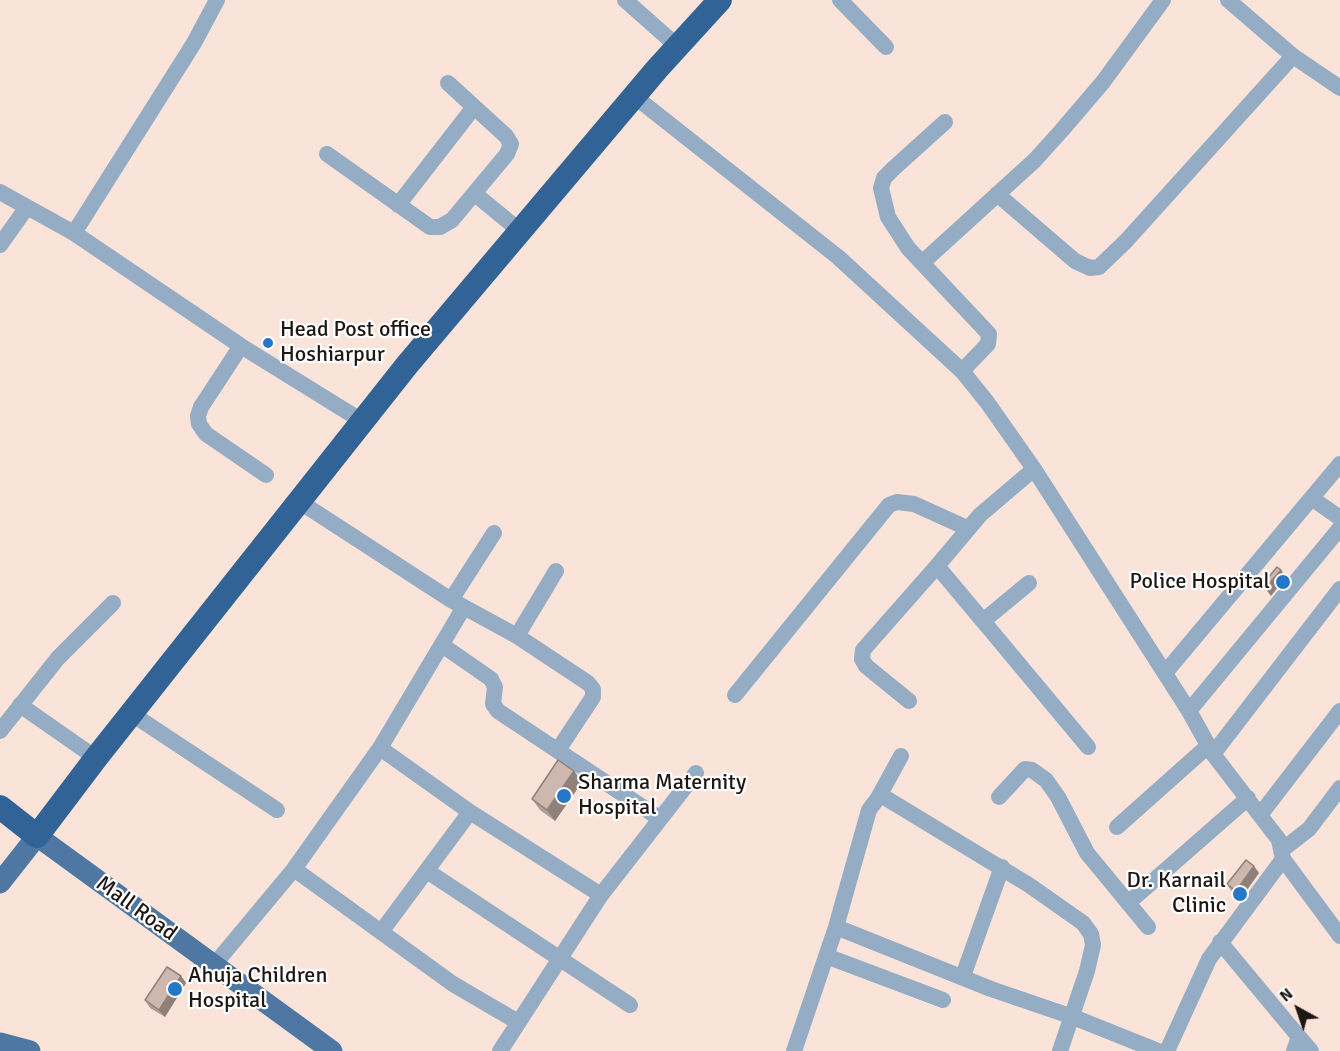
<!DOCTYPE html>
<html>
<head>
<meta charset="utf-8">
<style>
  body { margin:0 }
  #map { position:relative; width:1340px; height:1051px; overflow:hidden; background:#fae4da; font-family:Signika,sans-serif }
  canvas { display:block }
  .north { position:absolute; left:1268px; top:979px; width:60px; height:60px; -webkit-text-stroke:4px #fff; paint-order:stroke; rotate:320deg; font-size:16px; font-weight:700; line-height:24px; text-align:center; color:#1f1714 }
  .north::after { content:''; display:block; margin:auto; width:21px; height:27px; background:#1f1714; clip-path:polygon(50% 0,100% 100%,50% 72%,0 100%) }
</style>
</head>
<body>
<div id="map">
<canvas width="1340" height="1051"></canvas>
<div class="north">N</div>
</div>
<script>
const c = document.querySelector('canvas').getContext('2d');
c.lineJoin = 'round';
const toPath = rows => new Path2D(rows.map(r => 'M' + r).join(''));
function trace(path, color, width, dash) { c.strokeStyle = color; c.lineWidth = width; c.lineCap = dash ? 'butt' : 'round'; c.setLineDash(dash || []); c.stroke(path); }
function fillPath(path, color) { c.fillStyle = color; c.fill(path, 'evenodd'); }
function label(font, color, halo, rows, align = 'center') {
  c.font = font + ' Signika,sans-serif'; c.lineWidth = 4.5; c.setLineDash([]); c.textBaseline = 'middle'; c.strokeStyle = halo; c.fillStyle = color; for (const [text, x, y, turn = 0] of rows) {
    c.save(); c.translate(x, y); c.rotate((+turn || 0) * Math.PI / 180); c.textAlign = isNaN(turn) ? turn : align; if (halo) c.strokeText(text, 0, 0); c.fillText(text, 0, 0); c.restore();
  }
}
trace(toPath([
  [625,0,677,46],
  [840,0,886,47],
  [1228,0,1293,56,1340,88],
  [634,96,838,257,962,371,987,402,1034,469,1189,711,1213,754,1279,840,1283,859,1209,959,1167,1051],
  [945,122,894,168,884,178,881,188,888,217,908,248,989,334,988,344,962,371],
  [327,154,430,227,440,227,452,220,507,154,511,144,506,136,448,83],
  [0,192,27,207],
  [475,194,520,231],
  [997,194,1075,261,1090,268,1099,267,1126,241,1293,56],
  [398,205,474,107],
  [74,233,194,43,217,0],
  [0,245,27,207,74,233,241,346,362,421],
  [923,262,1035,160,1062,130,1103,82,1163,0],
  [241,346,201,407,198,416,199,424,206,434,266,475],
  [1313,499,1340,518],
  [300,502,451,600,517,636,588,683,593,689,593,697,558,750],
  [1029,583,983,621,937,566,980,515,1034,469],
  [451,600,494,533],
  [983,621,1088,747],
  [517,636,556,571],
  [442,645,491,679,495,687,493,704,498,711,659,818],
  [1165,673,1340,464],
  [735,695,889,505,897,502,914,504,967,528],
  [909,701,866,666,862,659,863,650,937,566],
  [20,705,96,758],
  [1189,711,1340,528],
  [132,714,277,810],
  [0,731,58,658,113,603],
  [380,748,470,812,601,895],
  [1213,754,1340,589],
  [999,797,1025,769,1032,770,1046,780,1058,797,1087,853,1148,927],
  [878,798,901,756],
  [1260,815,1340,711],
  [1117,827,1209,745],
  [1282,850,1309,829,1340,788],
  [1283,859,1340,936],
  [294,869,453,984,518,1022],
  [427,871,630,1005],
  [1128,903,1248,798],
  [836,927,991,989,1073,1017,1158,1051],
  [381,932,470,812],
  [1220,942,1299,1037,1294,1051],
  [826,956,943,1000],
  [214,965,294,869,380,748,464,607],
  [963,976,1002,867],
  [1299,1037,1311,1051],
  [500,1051,601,895,696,773],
  [794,1051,836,927,869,810,878,798,884,797,1029,885,1083,923,1091,934,1093,945,1087,971,1060,1051]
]), '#95acc5', 16);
trace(toPath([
  [0,883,37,836,332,1051],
  [0,1043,30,1051]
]), '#4e77a3', 21);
trace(toPath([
  [0,807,37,836,96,758,407,365,657,69,720,0]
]), '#326396', 24);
fillPath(toPath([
  [574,771,582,782,555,821,540,810,532,799],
  [1259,873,1241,898,1232,892,1227,884],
  [181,976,186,983,165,1017,150,1008,145,1000]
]), '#b09d96');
fillPath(toPath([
  [1281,570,1286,577,1271,596,1265,588],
  [574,771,582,782,555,821,547,810],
  [1254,866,1259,873,1241,898,1236,891],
  [181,976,186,983,165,1017,159,1010]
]), '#90807a');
const building = toPath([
  [1277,567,1281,570,1265,588,1262,585,1277,567],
  [558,760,574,771,547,810,532,799,558,760],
  [1246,860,1254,866,1236,891,1227,884,1246,860],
  [167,967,181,976,159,1010,145,1000,167,967]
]);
fillPath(building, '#cdb7ae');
trace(building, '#90807a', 1.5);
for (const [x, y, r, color] of [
  [268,343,6,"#2678c7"],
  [1283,582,8,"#2678c7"],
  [564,796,8,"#2678c7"],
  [1240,894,8,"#2678c7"],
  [175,989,8,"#2678c7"]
]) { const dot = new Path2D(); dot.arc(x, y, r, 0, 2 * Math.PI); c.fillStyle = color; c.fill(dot); trace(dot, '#fff', 2); }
label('22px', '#1f1714', '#fff', [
  ["Head Post office",280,330],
  ["Hoshiarpur",280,355],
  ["Police Hospital",1270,582,"right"],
  ["Sharma Maternity",578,783],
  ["Hospital",578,808],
  ["Dr. Karnail",1226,881,"right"],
  ["Clinic",1226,906,"right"],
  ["Ahuja Children",188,976],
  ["Hospital",188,1001]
], 'left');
label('22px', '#1f1714', '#fff', [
  ["Mall Road",136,909,36]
]);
</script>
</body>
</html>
